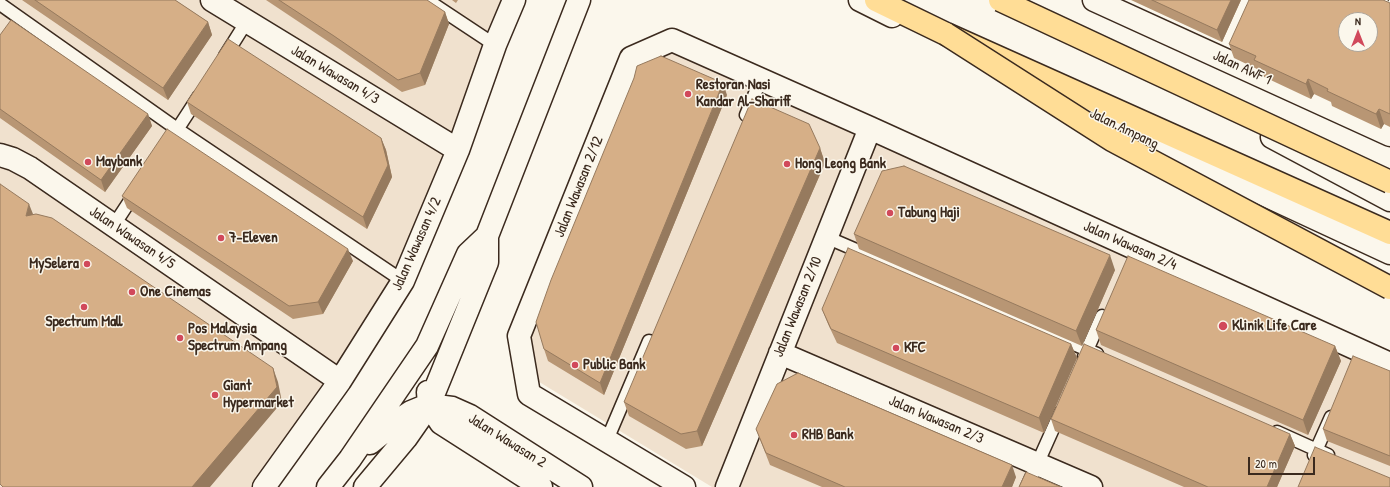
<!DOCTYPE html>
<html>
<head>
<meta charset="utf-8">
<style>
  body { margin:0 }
  #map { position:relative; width:1390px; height:487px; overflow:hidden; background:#fbf7ec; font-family:"Patrick Hand",sans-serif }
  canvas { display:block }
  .north { position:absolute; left:1338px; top:12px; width:40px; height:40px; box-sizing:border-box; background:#fbf7ec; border:1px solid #aea59a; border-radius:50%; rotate:0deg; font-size:11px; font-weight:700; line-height:16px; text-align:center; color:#3b2a1e }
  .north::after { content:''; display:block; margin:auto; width:14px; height:18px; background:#d1495b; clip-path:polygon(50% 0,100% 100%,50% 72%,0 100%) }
  .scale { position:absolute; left:1248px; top:457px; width:67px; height:18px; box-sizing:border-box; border:2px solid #3b2a1e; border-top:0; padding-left:5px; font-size:12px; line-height:14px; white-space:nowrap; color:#3b2a1e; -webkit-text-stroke:3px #fbf7ec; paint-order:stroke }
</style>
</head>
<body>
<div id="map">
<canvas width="1390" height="487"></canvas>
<div class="north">N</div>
<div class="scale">20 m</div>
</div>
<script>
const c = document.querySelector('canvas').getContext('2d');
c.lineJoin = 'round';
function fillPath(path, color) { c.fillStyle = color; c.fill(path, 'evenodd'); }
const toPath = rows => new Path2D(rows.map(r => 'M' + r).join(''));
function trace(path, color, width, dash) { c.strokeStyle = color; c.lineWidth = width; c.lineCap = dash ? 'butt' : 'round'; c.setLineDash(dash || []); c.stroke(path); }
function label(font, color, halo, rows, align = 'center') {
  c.font = font + ' "Patrick Hand",sans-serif'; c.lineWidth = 3; c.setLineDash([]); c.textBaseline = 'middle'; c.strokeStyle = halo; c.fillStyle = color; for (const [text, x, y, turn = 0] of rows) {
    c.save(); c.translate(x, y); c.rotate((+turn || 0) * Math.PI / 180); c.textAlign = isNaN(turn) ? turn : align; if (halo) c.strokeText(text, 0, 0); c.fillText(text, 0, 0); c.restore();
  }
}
fillPath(toPath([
  [0,0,505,0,400,271,329,385,264,474,252,487,0,487],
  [673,51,1390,373,1390,487,712,487,536,380,529,336,637,67]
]), '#f0e1ce');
const service = toPath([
  [427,0,495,45],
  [0,4,177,129,403,281],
  [225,56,247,21],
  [746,115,761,79],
  [173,136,199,96],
  [114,225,135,193],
  [826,237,1097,354],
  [1084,357,1102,316],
  [1277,432,1328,455],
  [607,440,649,341],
  [1314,455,1331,417],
  [1027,487,1060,413]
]);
const minor = toPath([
  [212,0,458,150],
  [1094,0,1390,135],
  [0,155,13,159,30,168,340,381],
  [780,353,1091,487],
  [264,487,340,381,403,281,458,150,495,45,514,0],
  [684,487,529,394,519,336,631,58,672,40,870,128,1390,364],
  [727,487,870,128]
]);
const tertiary = toPath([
  [428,392,429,405,441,423,541,487],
  [429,405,452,408,470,416,581,487],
  [370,443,396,422,411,412,428,405],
  [328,487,350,459,427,346,468,254,487,236],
  [365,487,406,438,429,405,487,262,487,236,579,0]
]);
const secondary = toPath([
  [860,0,892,16],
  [1062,99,1138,136,1390,253],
  [1272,137,1390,200]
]);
const motorway = toPath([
  [876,0,946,34,1390,233]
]);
trace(service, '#3b2a1e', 15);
trace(minor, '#3b2a1e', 25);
trace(tertiary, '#3b2a1e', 25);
trace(secondary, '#3b2a1e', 25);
trace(motorway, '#3b2a1e', 25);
trace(toPath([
  [1388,0,1390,1]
]), '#3b2a1e', 2.5, [1, 3]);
trace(service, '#fbf7ec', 12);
trace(minor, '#fbf7ec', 22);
trace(tertiary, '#fbf7ec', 22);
trace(secondary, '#fbf7ec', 22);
trace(motorway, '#ffdd96', 22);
const motorwayBridge = toPath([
  [1000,0,1390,182],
  [946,34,1112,140,1390,288]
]);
trace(motorwayBridge, '#3b2a1e', 25, []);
trace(motorwayBridge, '#ffdd96', 22);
fillPath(toPath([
  [22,0,175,0,208,22,212,35,168,100],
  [266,0,427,0,445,12,449,24,425,85,402,92,338,48],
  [452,0,458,0,456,3],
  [1131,0,1241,0,1222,42],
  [1390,3,1390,127,1384,124,1381,129,1332,106,1331,102,1314,94,1311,99,1260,75,1257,69,1234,58,1229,44],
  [0,35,148,114,152,126,105,192,0,118],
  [727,95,604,395,548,361,544,349],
  [187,102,381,138,386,150,392,177,367,229,191,114],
  [820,148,825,163,702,446,686,449,629,416,624,402],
  [122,196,353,261,323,314,293,319,127,208],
  [854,234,1115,270,1082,346,859,249],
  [822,309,1071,344,1077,358,1044,433,837,343,828,324],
  [1096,330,1335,346,1341,361,1308,435,1101,345],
  [1390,371,1390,466,1327,441,1323,429],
  [1051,419,1290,434,1295,446,1277,487,1184,487,1055,431],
  [756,429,1016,477,1012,487,822,487,770,465]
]), '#b89674');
fillPath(toPath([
  [1231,0,1241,0,1222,42,1217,30],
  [445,12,449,24,425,85,420,73],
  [208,22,212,35,168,100,163,88],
  [1308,79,1314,94,1311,99,1306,84],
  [723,83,727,95,604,395,600,383],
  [1379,109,1384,124,1381,129,1376,114],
  [148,114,152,126,105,192,101,180],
  [381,138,386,150,392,177,367,229,363,217],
  [820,148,825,163,702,446,697,431],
  [29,204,35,219,26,216],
  [348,249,353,261,323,314,318,302],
  [1110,255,1115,270,1082,346,1076,331],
  [1071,344,1077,358,1044,433,1039,418],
  [1335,346,1341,361,1308,435,1303,420],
  [273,368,278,382,282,402,210,487,192,487],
  [1290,434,1295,446,1277,487,1267,487],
  [1012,465,1016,477,1012,487,1002,487]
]), '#967a5e');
const building = toPath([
  [35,0,175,0,208,22,163,88,35,0],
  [279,0,427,0,445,12,420,73,398,80,334,36,279,0],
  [1152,0,1231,0,1217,30,1152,0],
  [1249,0,1383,0,1390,3,1390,114,1379,109,1376,114,1327,91,1328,89,1308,79,1306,84,1254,60,1256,56,1229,44,1249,0],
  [1346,20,1370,20,1370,44,1346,44,1346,20],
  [11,20,148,114,101,180,0,109,0,35,11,20],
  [228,39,381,138,388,165,363,217,187,102,228,39],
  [661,56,723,83,600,383,544,349,536,322,551,280,634,78,637,66,661,56],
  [752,99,809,124,820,148,697,431,681,434,624,402,752,99],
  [167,129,348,249,318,302,289,306,122,196,167,129],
  [904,166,1110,255,1076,331,854,234,882,171,904,166],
  [0,184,29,204,26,216,36,214,52,218,273,368,277,387,192,487,3,487,0,484,0,184],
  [848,248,1071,344,1039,418,831,329,822,309,848,248],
  [1128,256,1335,346,1303,420,1096,330,1128,256],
  [1084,344,1290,434,1267,487,1208,487,1051,419,1084,344],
  [1353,356,1390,371,1390,456,1323,429,1353,356],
  [798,373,1012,465,1002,487,845,487,766,453,756,429,777,384,798,373],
  [1315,447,1390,478,1390,487,1298,487,1315,447],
  [1026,472,1061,487,1019,487,1026,472]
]);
fillPath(building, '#d6af87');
trace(building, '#967a5e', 1);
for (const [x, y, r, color] of [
  [688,94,4,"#d1495b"],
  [88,162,4,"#d1495b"],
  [787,164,4,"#d1495b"],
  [890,213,4,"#d1495b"],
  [221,238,4,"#d1495b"],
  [87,264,4,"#d1495b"],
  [132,292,4,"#d1495b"],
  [84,307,4,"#d1495b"],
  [1223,326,5,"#d1495b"],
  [180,338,4,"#d1495b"],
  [896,348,4,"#d1495b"],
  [575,365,4,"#d1495b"],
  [215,395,4,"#d1495b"],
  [794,435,4,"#d1495b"]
]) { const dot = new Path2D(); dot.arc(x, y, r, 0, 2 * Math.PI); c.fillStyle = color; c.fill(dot); trace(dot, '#fbf7ec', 1.5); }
label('15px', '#3b2a1e', '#fbf7ec', [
  ["Jalan AWF 1",1242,68,25],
  ["Jalan Wawasan 4/3",335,75,31],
  ["Jalan Ampang",1124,129,26],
  ["Jalan Wawasan 2/12",579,187,-68],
  ["Jalan Wawasan 4/5",132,238,34],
  ["Jalan Wawasan 4/2",417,244,-66],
  ["Jalan Wawasan 2/4",1130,246,24],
  ["Jalan Wawasan 2/10",798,307,-68],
  ["Jalan Wawasan 2/3",936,420,23],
  ["Jalan Wawasan 2",507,441,32]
]);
label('bold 15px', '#3b2a1e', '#fbf7ec', [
  ["Restoran Nasi",696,85],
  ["Kandar Al-Shariff",696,102],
  ["Maybank",96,162],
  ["Hong Leong Bank",795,164],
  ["Tabung Haji",898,213],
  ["7-Eleven",229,238],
  ["MySelera",79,264,"right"],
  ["One Cinemas",140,292],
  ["Spectrum Mall",84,322,"center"],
  ["Klinik Life Care",1232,326],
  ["Pos Malaysia",188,329],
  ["Spectrum Ampang",188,346],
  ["KFC",904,348],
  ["Public Bank",583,365],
  ["Giant",223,386],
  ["Hypermarket",223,403],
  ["RHB Bank",802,435]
], 'left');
</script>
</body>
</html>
